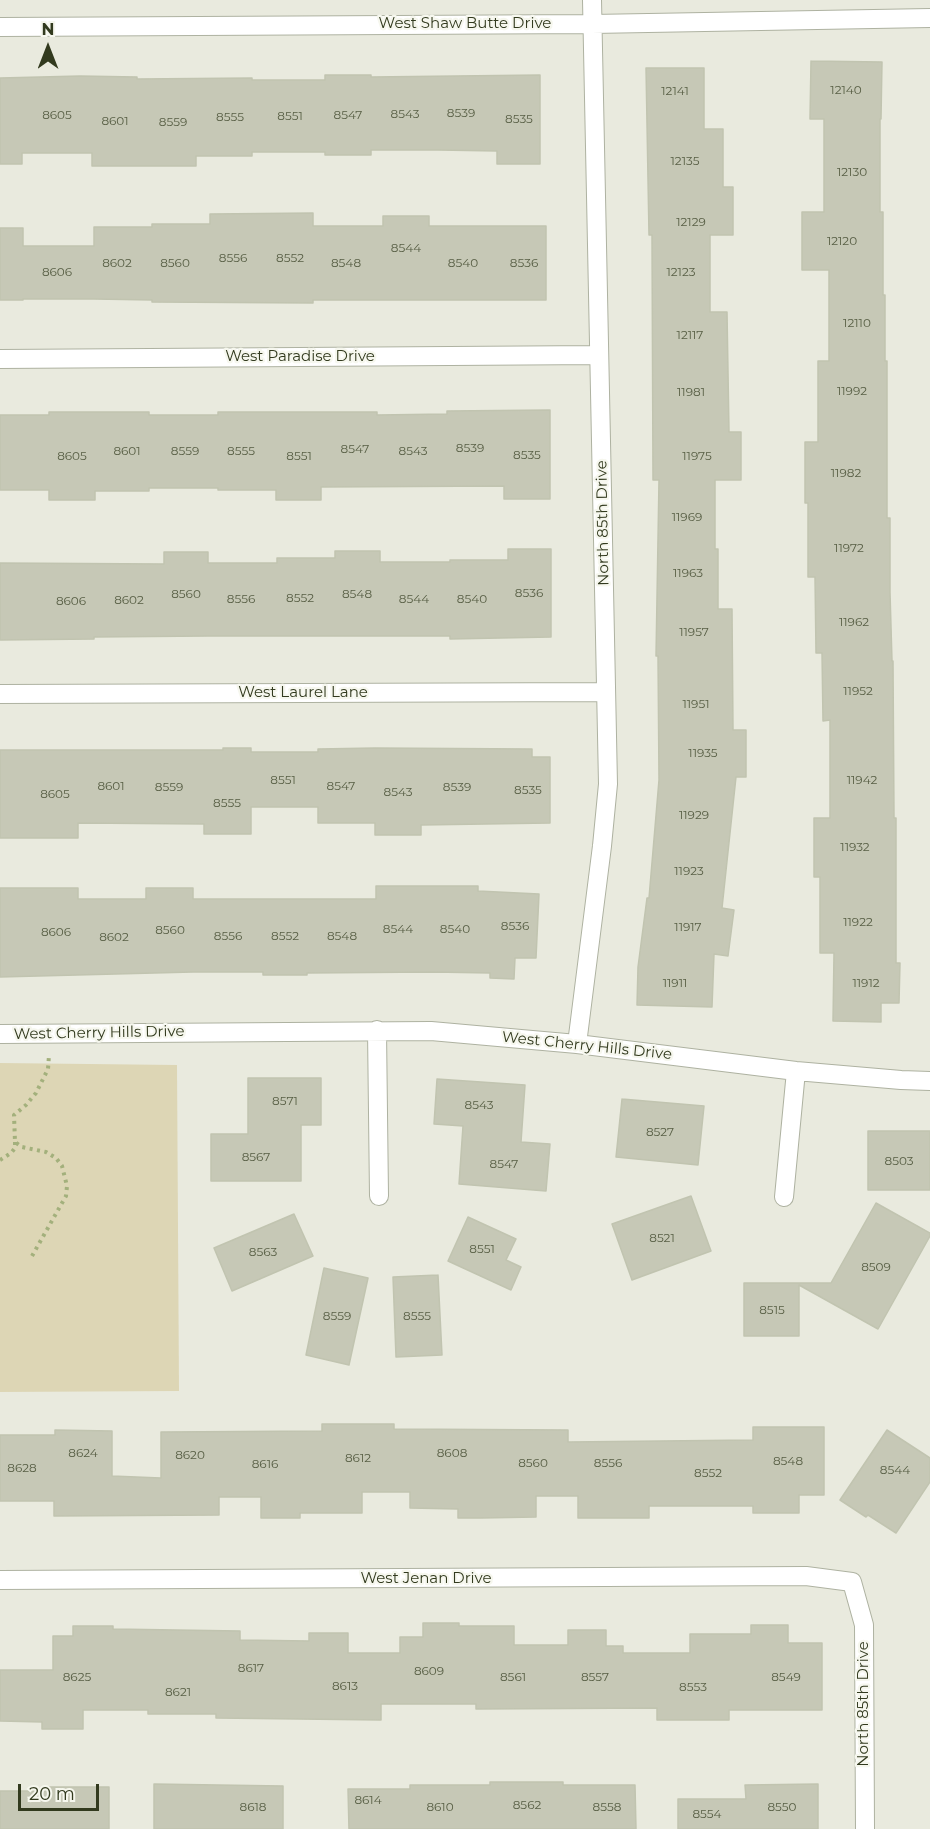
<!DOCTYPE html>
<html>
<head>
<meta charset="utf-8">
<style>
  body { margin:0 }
  #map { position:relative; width:930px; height:1829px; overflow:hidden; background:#e9eade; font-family:Montserrat,sans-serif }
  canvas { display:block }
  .north { position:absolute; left:18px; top:18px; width:60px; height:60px; -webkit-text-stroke:4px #f6f7ee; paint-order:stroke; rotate:0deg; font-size:16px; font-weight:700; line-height:24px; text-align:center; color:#323a1e }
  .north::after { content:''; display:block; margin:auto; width:21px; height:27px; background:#323a1e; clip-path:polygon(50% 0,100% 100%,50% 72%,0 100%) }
  .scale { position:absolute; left:18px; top:1784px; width:81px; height:27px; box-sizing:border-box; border:3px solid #323a1e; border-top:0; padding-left:8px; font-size:18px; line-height:21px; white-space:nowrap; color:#323a1e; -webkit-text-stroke:4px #f6f7ee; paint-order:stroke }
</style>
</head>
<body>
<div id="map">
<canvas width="930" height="1829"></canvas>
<div class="north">N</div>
<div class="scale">20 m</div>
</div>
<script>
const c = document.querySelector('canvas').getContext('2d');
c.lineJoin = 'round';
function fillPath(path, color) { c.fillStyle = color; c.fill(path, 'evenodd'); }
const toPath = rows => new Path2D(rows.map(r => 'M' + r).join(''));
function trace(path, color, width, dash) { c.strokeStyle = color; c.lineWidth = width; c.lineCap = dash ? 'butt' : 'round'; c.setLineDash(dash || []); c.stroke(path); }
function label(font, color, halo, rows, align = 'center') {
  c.font = font + ' Montserrat,sans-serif'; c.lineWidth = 4.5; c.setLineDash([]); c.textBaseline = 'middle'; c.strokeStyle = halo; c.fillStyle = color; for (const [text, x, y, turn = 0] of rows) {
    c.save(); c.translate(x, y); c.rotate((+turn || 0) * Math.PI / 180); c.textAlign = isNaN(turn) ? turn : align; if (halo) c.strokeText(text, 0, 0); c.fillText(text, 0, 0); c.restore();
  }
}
fillPath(toPath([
  [0,1063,177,1065,179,1391,0,1392]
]), '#ddd6b5');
const building = toPath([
  [811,61,882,62,881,119,880,119,880,212,883,212,883,295,885,295,885,361,887,361,887,518,890,518,890,592,892,661,893,661,894,818,896,818,896,963,900,963,899,1003,881,1003,881,1022,833,1021,834,953,820,953,820,877,814,877,814,818,830,818,830,720,823,721,822,653,816,653,815,577,808,577,808,503,805,503,805,442,818,442,818,361,829,361,829,270,802,270,802,212,824,212,824,119,810,119,811,61],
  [646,68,704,68,704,129,723,129,723,187,733,187,733,235,710,235,710,312,727,312,729,432,741,432,741,480,715,480,715,549,718,549,718,609,732,609,733,730,746,730,746,777,736,777,722,908,734,910,728,956,714,954,712,1007,637,1005,638,967,647,898,649,898,659,780,658,656,656,656,659,480,653,480,652,235,649,235,646,68],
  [325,75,371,75,371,77,540,75,540,164,497,164,497,151,438,150,371,150,371,155,325,155,325,152,252,152,252,156,196,156,196,166,92,166,92,153,22,153,22,164,0,164,0,78,80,76,137,77,137,79,252,78,252,80,325,80,325,75],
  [313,213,313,226,383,226,383,216,429,216,429,226,546,226,546,300,313,300,313,303,152,302,152,300,94,299,23,299,23,300,0,300,0,228,23,228,23,246,94,246,94,227,152,227,152,224,210,224,210,214,313,213],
  [550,410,550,499,504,499,504,486,321,487,321,500,276,500,276,490,218,490,218,488,149,488,149,491,95,491,95,500,49,500,49,490,0,490,0,415,49,415,49,412,149,412,149,415,218,415,218,412,377,412,377,415,447,414,447,411,550,410],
  [508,549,551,549,551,637,450,639,450,636,208,636,94,637,94,639,0,640,0,563,164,564,164,552,208,552,208,563,277,563,277,558,335,558,335,551,380,551,380,562,450,562,450,560,508,560,508,549],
  [223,748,251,748,251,752,318,752,318,749,375,748,532,749,532,757,550,757,550,823,421,825,421,835,375,835,375,823,318,823,318,807,251,807,251,834,204,834,204,824,78,823,78,838,0,838,0,750,223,750,223,748],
  [376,886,478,886,478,891,539,894,536,958,515,958,514,979,490,978,490,973,433,972,307,973,307,975,263,975,263,972,193,972,0,977,0,888,78,888,78,899,146,899,146,888,193,888,193,899,376,899,376,886],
  [248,1078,321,1078,321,1125,301,1125,301,1181,211,1181,211,1134,248,1134,248,1078],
  [437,1079,525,1085,521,1142,550,1144,546,1191,459,1184,463,1126,434,1124,437,1079],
  [622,1099,704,1106,698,1165,616,1157,622,1099],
  [868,1131,930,1131,930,1190,868,1190,868,1131],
  [691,1196,711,1251,632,1280,612,1224,691,1196],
  [876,1203,930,1233,930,1236,878,1329,799,1285,799,1336,744,1336,744,1283,831,1283,876,1203],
  [294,1214,313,1256,232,1291,214,1248,294,1214],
  [468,1217,516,1239,506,1260,521,1267,511,1290,448,1261,468,1217],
  [324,1268,368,1278,349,1365,306,1355,324,1268],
  [438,1275,442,1355,396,1357,393,1277,438,1275],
  [322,1424,394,1424,394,1429,568,1430,568,1442,753,1440,753,1427,824,1427,824,1495,799,1495,799,1513,753,1513,753,1506,649,1506,649,1518,578,1518,578,1496,536,1496,536,1517,481,1518,458,1518,458,1509,410,1508,410,1492,362,1492,362,1513,300,1513,300,1518,261,1518,261,1497,219,1497,219,1515,54,1516,54,1501,0,1501,0,1435,55,1435,55,1430,112,1431,112,1476,161,1478,161,1432,322,1431,322,1424],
  [887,1430,930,1458,930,1482,896,1533,868,1515,866,1517,840,1500,887,1430],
  [423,1623,459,1623,459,1626,514,1626,514,1645,568,1645,568,1630,606,1630,606,1646,623,1646,623,1653,690,1653,690,1634,751,1634,751,1625,788,1625,788,1643,822,1643,822,1710,729,1710,729,1720,657,1720,657,1708,476,1709,476,1704,381,1704,381,1720,216,1718,216,1714,148,1714,148,1710,83,1710,83,1729,42,1729,42,1722,0,1721,0,1670,53,1670,53,1636,73,1636,73,1626,113,1626,113,1629,240,1631,240,1640,309,1641,309,1633,348,1633,348,1653,400,1653,400,1637,423,1637,423,1623],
  [490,1782,563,1782,563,1785,635,1785,636,1829,349,1829,348,1789,410,1789,410,1785,490,1785,490,1782],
  [154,1784,283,1786,283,1829,154,1829,154,1784],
  [818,1784,818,1829,678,1829,678,1799,746,1799,745,1785,818,1784],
  [49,1787,109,1787,109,1829,0,1829,0,1791,49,1791,49,1787]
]);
fillPath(building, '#c6c8b6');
trace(building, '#c1c4b0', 1.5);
const minor = toPath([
  [0,27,592,24,930,18],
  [0,359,599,355],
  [0,694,606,692],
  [377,1030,379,1196],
  [0,1034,431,1031,577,1044,796,1071,901,1080,930,1081],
  [577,1044,602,846,608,784,592,0],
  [784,1197,796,1071],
  [0,1580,806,1576,852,1582,864,1625,865,1829]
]);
trace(minor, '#aeb2a1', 20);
trace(toPath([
  [0,1160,11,1153,15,1148,15,1142],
  [32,1256,66,1196,67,1186,62,1166,56,1158,46,1152,22,1147,15,1142,14,1115,26,1105,36,1093,48,1069,49,1055]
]), '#a3b07c', 4, [3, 4.5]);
trace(minor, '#fff', 18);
label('12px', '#575e44', null, [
  ["12140",846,90],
  ["12141",675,91],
  ["8539",461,113],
  ["8543",405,114],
  ["8605",57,115],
  ["8547",348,115],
  ["8551",290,116],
  ["8555",230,117],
  ["8535",519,119],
  ["8601",115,121],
  ["8559",173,122],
  ["12135",685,161],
  ["12130",852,172],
  ["12129",691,222],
  ["12120",842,241],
  ["8544",406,248],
  ["8556",233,258],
  ["8552",290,258],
  ["8602",117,263],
  ["8560",175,263],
  ["8548",346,263],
  ["8540",463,263],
  ["8536",524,263],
  ["8606",57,272],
  ["12123",681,272],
  ["12110",857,323],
  ["12117",690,335],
  ["11992",852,391],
  ["11981",691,392],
  ["8539",470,448],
  ["8547",355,449],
  ["8601",127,451],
  ["8559",185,451],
  ["8555",241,451],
  ["8543",413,451],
  ["8535",527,455],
  ["8605",72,456],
  ["8551",299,456],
  ["11975",697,456],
  ["11982",846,473],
  ["11969",687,517],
  ["11972",849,548],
  ["11963",688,573],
  ["8536",529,593],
  ["8560",186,594],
  ["8548",357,594],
  ["8552",300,598],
  ["8556",241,599],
  ["8544",414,599],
  ["8540",472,599],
  ["8602",129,600],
  ["8606",71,601],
  ["11962",854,622],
  ["11957",694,632],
  ["11952",858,691],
  ["11951",696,704],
  ["11935",703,753],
  ["8551",283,780],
  ["11942",862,780],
  ["8601",111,786],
  ["8547",341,786],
  ["8559",169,787],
  ["8539",457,787],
  ["8535",528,790],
  ["8543",398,792],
  ["8605",55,794],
  ["8555",227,803],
  ["11929",694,815],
  ["11932",855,847],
  ["11923",689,871],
  ["11922",858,922],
  ["8536",515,926],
  ["11917",688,927],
  ["8544",398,929],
  ["8540",455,929],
  ["8560",170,930],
  ["8606",56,932],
  ["8556",228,936],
  ["8552",285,936],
  ["8548",342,936],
  ["8602",114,937],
  ["11911",675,983],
  ["11912",866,983],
  ["8571",285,1101],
  ["8543",479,1105],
  ["8527",660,1132],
  ["8567",256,1157],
  ["8503",899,1161],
  ["8547",504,1164],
  ["8521",662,1238],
  ["8551",482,1249],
  ["8563",263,1252],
  ["8509",876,1267],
  ["8515",772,1310],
  ["8559",337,1316],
  ["8555",417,1316],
  ["8624",83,1453],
  ["8608",452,1453],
  ["8620",190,1455],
  ["8612",358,1458],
  ["8548",788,1461],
  ["8560",533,1463],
  ["8556",608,1463],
  ["8616",265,1464],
  ["8628",22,1468],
  ["8544",895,1470],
  ["8552",708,1473],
  ["8617",251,1668],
  ["8609",429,1671],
  ["8625",77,1677],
  ["8561",513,1677],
  ["8557",595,1677],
  ["8549",786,1677],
  ["8613",345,1686],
  ["8553",693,1687],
  ["8621",178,1692],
  ["8614",368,1800],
  ["8562",527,1805],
  ["8618",253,1807],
  ["8610",440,1807],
  ["8558",607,1807],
  ["8550",782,1807],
  ["8554",707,1814]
]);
label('15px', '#323a1e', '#f6f7ee', [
  ["West Shaw Butte Drive",465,24],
  ["West Paradise Drive",300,357],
  ["North 85th Drive",603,523,-91],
  ["West Laurel Lane",303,693],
  ["West Cherry Hills Drive",99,1033,-1],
  ["West Cherry Hills Drive",587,1046,6],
  ["West Jenan Drive",426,1579],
  ["North 85th Drive",864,1704,-90]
]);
</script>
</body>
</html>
